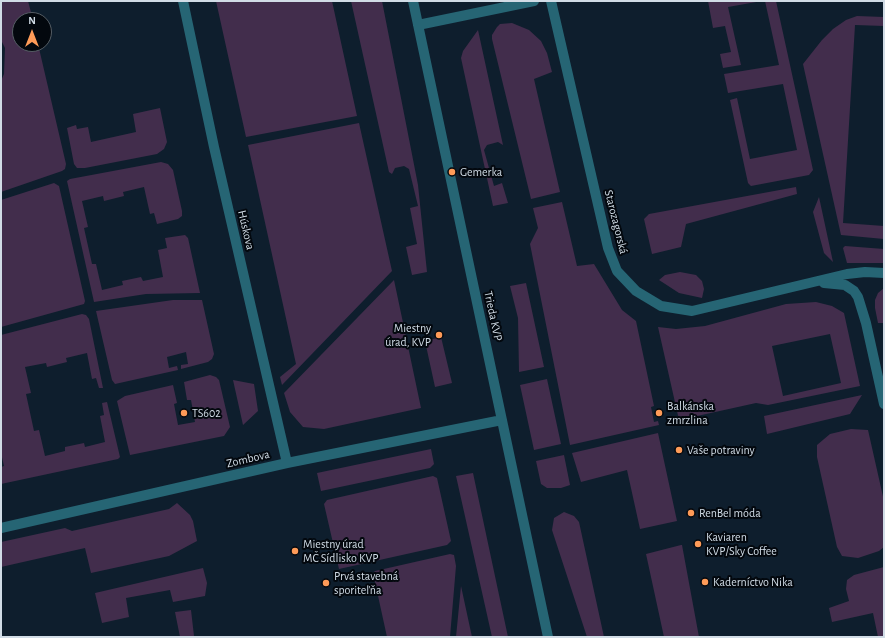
<!DOCTYPE html>
<html>
<head>
<meta charset="utf-8">
<style>
  body { margin:0 }
  #map { position:relative; width:885px; height:638px; overflow:hidden; background:#0e1e2d; font-family:"Alegreya Sans",sans-serif }
  canvas { display:block }
  .frame { position:absolute; inset:0; border:2px solid #d1dce6; pointer-events:none }
  .north { position:absolute; left:12px; top:12px; width:40px; height:40px; box-sizing:border-box; background:#03080e; border:1px solid #555d64; border-radius:50%; rotate:0deg; font-size:11px; font-weight:700; line-height:16px; text-align:center; color:#d1dce6 }
  .north::after { content:''; display:block; margin:auto; width:14px; height:18px; background:#fe9b58; clip-path:polygon(50% 0,100% 100%,50% 72%,0 100%) }
</style>
</head>
<body>
<div id="map">
<canvas width="885" height="638"></canvas>
<div class="frame"></div>
<div class="north">N</div>
</div>
<script>
const c = document.querySelector('canvas').getContext('2d');
c.lineJoin = 'round';
function fillPath(path, color) { c.fillStyle = color; c.fill(path, 'evenodd'); }
const toPath = rows => new Path2D(rows.map(r => 'M' + r).join(''));
function trace(path, color, width, dash) { c.strokeStyle = color; c.lineWidth = width; c.lineCap = dash ? 'butt' : 'round'; c.setLineDash(dash || []); c.stroke(path); }
function label(font, color, halo, rows, align = 'center') {
  c.font = font + ' "Alegreya Sans",sans-serif'; c.lineWidth = 4; c.setLineDash([]); c.textBaseline = 'middle'; c.strokeStyle = halo; c.fillStyle = color; for (const [text, x, y, turn = 0] of rows) {
    c.save(); c.translate(x, y); c.rotate((+turn || 0) * Math.PI / 180); c.textAlign = isNaN(turn) ? turn : align; if (halo) c.strokeText(text, 0, 0); c.fillText(text, 0, 0); c.restore();
  }
}
fillPath(toPath([
  [1,1,28,1,33,20,20,20,20,44,38,44,66,164,65,169,62,171,1,192,1,81,4,74,5,48,1,40],
  [216,1,332,1,357,116,246,137],
  [351,1,382,1,418,185,427,272,412,275,406,247,417,244,410,208,418,206,409,169,404,166,395,168,392,174,389,172],
  [708,1,762,1,728,7,741,65,723,68,720,54,731,52,725,26,713,28],
  [765,1,776,1,813,170,809,175,751,186,748,183,730,100,737,98,750,159,797,150,783,84,728,93,724,74,779,65],
  [857,16,884,17,884,26,855,25,843,223,884,226,884,239,841,235,803,64,822,40,833,29,846,20],
  [512,23,529,30,541,41,547,53,552,72,534,79,560,192,531,199,492,39,492,35,497,27,500,24],
  [478,30,503,145,498,142,487,145,484,150,494,186,502,183,508,203,493,206,461,58,463,51],
  [160,108,167,142,164,149,157,154,85,168,77,168,74,164,67,128,76,125,77,129,88,127,91,142,136,132,133,114],
  [359,123,392,271,282,385,280,377,296,364,248,145],
  [161,162,168,164,173,170,182,211,182,216,178,219,157,224,154,213,150,214,144,187,123,192,124,196,104,201,103,196,82,201,88,227,84,228,92,264,96,264,102,290,123,285,122,281,141,277,143,281,163,277,158,250,167,248,165,238,185,235,188,238,200,293,146,294,94,302,67,181,70,179],
  [54,183,59,186,85,301,84,304,1,327,1,200],
  [796,187,797,194,686,224,681,247,652,254,644,219,649,214],
  [819,197,833,262,824,253,813,212],
  [562,202,577,266,594,264,622,310,636,321,654,406,651,407,654,422,658,421,659,425,570,445,530,244,538,228,533,208],
  [845,246,884,249,884,263,847,263,843,248],
  [680,272,696,275,702,281,704,289,702,298,679,293,659,280,665,275],
  [394,280,421,408,324,429,303,427,290,412,284,393],
  [526,283,544,367,519,372,518,318,510,286],
  [884,288,884,323,878,323,875,308,875,300,878,293],
  [173,300,202,300,214,354,212,359,208,362,181,369,181,365,188,364,186,352,167,357,169,368,177,366,178,370,115,384,112,380,96,311],
  [816,302,832,306,844,313,860,386,768,405,756,403,679,420,658,327,676,329,705,326,786,304],
  [830,334,841,383,783,396,772,346],
  [82,314,86,315,89,319,103,388,99,388,96,378,92,379,87,353,66,358,67,362,47,367,46,363,25,367,31,393,26,394,34,431,39,430,45,456,65,451,65,447,84,443,85,447,105,442,100,416,104,415,102,403,107,402,120,457,118,459,1,484,1,467,4,466,1,453,1,335],
  [441,337,452,383,435,387,425,341],
  [210,375,216,377,219,380,230,427,224,436,130,455,117,401,125,396,173,385,177,403,174,404,178,425,195,422,191,400,187,400,184,382],
  [547,379,561,444,534,450,520,385],
  [233,380,254,384,258,411,243,425],
  [862,395,850,414,767,434,764,416],
  [851,429,868,430,884,501,884,547,879,551,858,558,842,556,837,547,817,457,817,445,830,434],
  [658,433,677,521,640,529,627,470,581,482,572,453],
  [431,449,434,464,430,468,321,491,317,473],
  [564,455,570,485,561,488,547,488,541,484,536,461],
  [473,473,508,637,492,637,456,476],
  [433,476,437,478,451,541,447,545,339,569,324,504,327,500],
  [177,503,190,515,193,521,197,541,169,556,91,573,85,548,1,567,1,542,65,528,72,531,169,509],
  [564,512,574,516,579,522,604,637,587,637,552,530,554,518],
  [681,545,682,545,699,637,664,637,646,554],
  [450,554,454,555,456,566,450,637,387,637,373,573,375,571],
  [884,567,884,637,878,637,873,613,832,622,829,608,849,601,846,589,847,580,854,575],
  [203,568,207,583,205,596,173,602,170,590,126,598,129,617,102,623,95,593],
  [461,586,472,637,456,637],
  [191,610,194,636,196,637,180,637,175,612]
]), '#422d4c');
trace(toPath([
  [183,1,214,147,287,463],
  [413,1,548,637],
  [551,1,608,248,617,271,636,291,661,306,692,311,847,274,865,272,884,273],
  [418,25,534,1],
  [824,283,845,285,854,291,858,297,866,323,884,404],
  [1,528,287,463,502,420]
]), '#266574', 10);
for (const [x, y, r, color] of [
  [452,172,4,"#fe9b58"],
  [439,335,4,"#fe9b58"],
  [184,413,4,"#fe9b58"],
  [659,413,4,"#fe9b58"],
  [679,450,4,"#fe9b58"],
  [691,513,4,"#fe9b58"],
  [698,544,4,"#fe9b58"],
  [295,551,4,"#fe9b58"],
  [705,582,4,"#fe9b58"],
  [326,583,4,"#fe9b58"]
]) { const dot = new Path2D(); dot.arc(x, y, r, 0, 2 * Math.PI); c.fillStyle = color; c.fill(dot); trace(dot, '#03080e', 1.5); }
label('12px', '#d1dce6', '#03080e', [
  ["Gemerka",460,172],
  ["Miestny",431,328,"right"],
  ["úrad, KVP",431,342,"right"],
  ["Balkánska",667,406],
  ["zmrzlina",667,420],
  ["TS602",192,413],
  ["Vaše potraviny",687,450],
  ["RenBel móda",699,513],
  ["Kaviaren",706,537],
  ["KVP/Sky Coffee",706,551],
  ["Miestny úrad",303,544],
  ["MČ Sídlisko KVP",303,558],
  ["Prvá stavebná",334,576],
  ["sporiteľňa",334,590],
  ["Kaderníctvo Nika",713,582]
], 'left');
label('12px', '#d1dce6', '#03080e', [
  ["Starozagorská",616,222,76],
  ["Húskova",246,230,77],
  ["Trieda KVP",493,316,78],
  ["Zombova",248,459,-13]
]);
</script>
</body>
</html>
